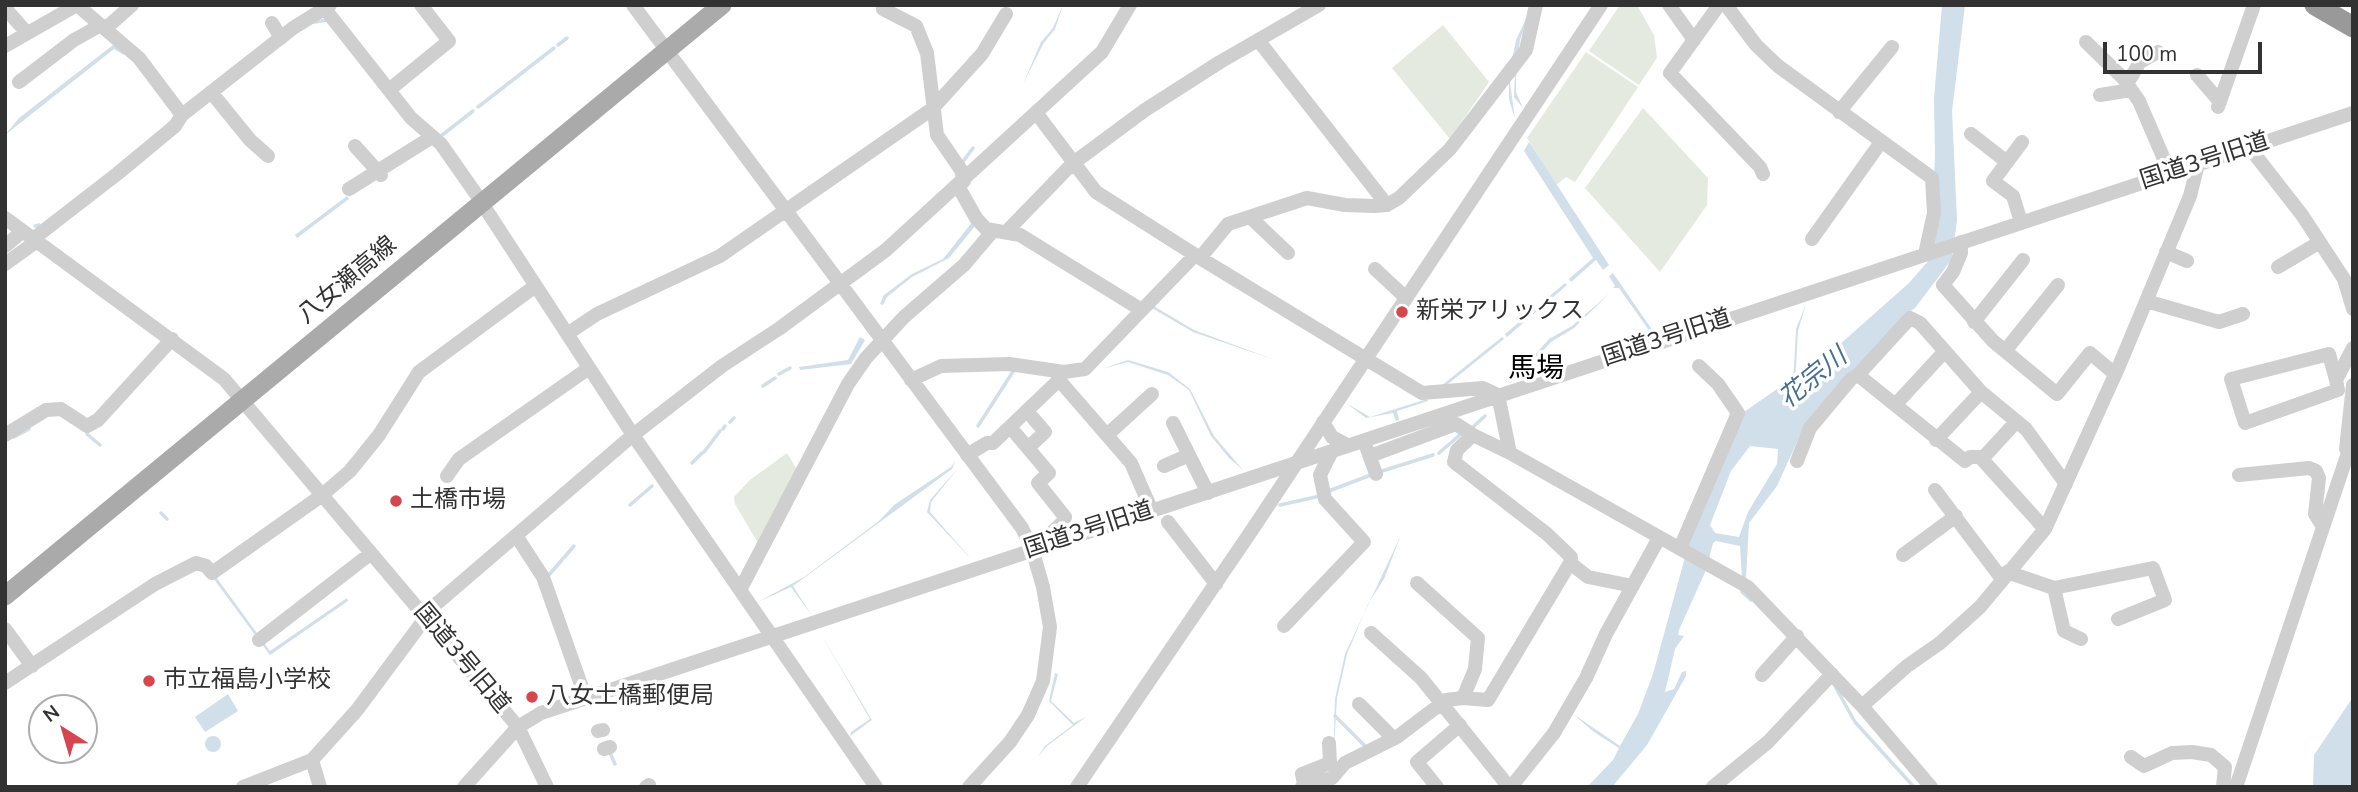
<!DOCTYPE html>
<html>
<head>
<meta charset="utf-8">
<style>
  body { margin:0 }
  #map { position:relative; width:2358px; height:792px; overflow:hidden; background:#fff; font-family:"Nunito Sans",sans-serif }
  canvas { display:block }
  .frame { position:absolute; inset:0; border:7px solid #323232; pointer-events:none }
  .north { position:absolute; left:28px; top:694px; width:70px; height:70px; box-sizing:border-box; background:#fff; border:2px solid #adadad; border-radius:50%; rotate:323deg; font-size:19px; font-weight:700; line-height:28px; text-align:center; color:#323232 }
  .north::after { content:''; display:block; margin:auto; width:24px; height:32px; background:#d5474e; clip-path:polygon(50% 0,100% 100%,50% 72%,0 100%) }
  .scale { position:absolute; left:2103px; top:42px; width:159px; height:32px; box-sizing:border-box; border:4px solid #323232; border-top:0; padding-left:9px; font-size:21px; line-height:24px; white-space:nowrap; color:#323232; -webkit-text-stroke:5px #fff; paint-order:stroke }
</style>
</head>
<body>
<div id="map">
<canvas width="2358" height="792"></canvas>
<div class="frame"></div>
<div class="north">N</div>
<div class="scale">100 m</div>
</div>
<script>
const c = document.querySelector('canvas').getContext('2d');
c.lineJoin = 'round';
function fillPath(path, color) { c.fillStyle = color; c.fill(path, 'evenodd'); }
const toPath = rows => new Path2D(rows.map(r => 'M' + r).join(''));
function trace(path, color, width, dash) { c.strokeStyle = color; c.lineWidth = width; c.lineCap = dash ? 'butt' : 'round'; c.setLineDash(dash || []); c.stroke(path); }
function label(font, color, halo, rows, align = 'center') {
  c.font = font + ' "Nunito Sans","Noto Sans JP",sans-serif'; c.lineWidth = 7; c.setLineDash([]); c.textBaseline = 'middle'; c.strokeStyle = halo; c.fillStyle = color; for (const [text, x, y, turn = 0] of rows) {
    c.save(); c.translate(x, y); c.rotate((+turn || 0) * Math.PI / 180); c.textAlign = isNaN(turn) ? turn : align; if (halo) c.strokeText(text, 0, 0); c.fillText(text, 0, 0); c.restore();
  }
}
fillPath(toPath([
  [1620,5,1637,5,1654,35,1657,58,1639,85,1589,51],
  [1443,25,1489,82,1450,139,1392,68],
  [1586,52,1638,87,1575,182,1566,177,1556,185,1527,138],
  [1643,108,1708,178,1707,205,1660,272,1585,188],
  [787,453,799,473,761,548,735,504,734,497,750,480]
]), '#e4eadf');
fillPath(toPath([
  [1063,5,1055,29,1043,44,1023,84,1041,42,1053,28],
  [1942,5,1965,5,1952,111,1957,220,1952,259,1915,308,1903,316,1801,433,1777,486,1749,523,1746,579,1742,579,1740,546,1716,541,1713,543,1706,570,1679,630,1678,635,1684,636,1675,649,1665,692,1674,689,1682,672,1686,671,1686,676,1647,745,1612,787,1587,787,1613,760,1619,748,1594,732,1573,714,1620,746,1638,714,1653,674,1690,539,1744,412,1780,387,1793,385,1796,329,1806,304,1798,331,1795,384,1909,283,1930,259,1935,156,1934,98],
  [1750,446,1778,449,1777,464,1748,512,1739,537,1715,533,1710,525,1731,471],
  [1530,10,1520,40,1516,78,1516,92,1523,108,1514,97,1516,50,1510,83,1515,119,1509,99,1509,74,1516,40],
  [113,45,126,52,124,55,114,49,5,135,19,118],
  [1529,142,1609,265,1603,270,1596,260,1571,282,1569,279,1593,258,1524,151],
  [347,196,349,199,297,238,295,235],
  [973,221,976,225,949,258,912,277,887,297,883,305,880,304,884,295,912,274,943,259],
  [1613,273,1655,334,1653,336,1619,288,1613,288,1615,286,1609,276],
  [1565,283,1567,285,1507,337,1505,334],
  [1610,293,1574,328,1551,342,1525,370,1523,368,1549,339,1572,326],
  [1152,305,1194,330,1275,360,1193,332,1150,307],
  [860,337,865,340,851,364,800,370,799,367,848,360],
  [1502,337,1504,339,1443,388,1441,386],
  [1128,360,1168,372,1190,389,1214,436,1243,470,1229,458,1211,436,1189,390,1168,375,1128,362,1102,369],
  [1427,399,1428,401,1397,411,1399,420,1396,421,1393,413,1366,418,1346,403,1370,417],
  [955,461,952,469,793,586,812,616,791,587,758,602,804,577,879,521,894,505,951,467],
  [959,467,931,502,930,512,973,561,927,512,930,500],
  [1401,535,1384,579,1368,604,1347,654,1337,698,1333,763,1335,699,1345,654],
  [216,577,270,651,347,598,348,601,270,655,213,578],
  [818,629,872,720,850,736,851,732,870,719],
  [1055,673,1058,674,1051,701,1074,723,1086,717,1047,746,1038,757,1045,746,1073,725,1049,701],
  [228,694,238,711,205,732,195,717],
  [2353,697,2353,787,2313,787,2314,755],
  '205 744a8 8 0 1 1 16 0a8 8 0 1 1-16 0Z'
]), '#d0dfea');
trace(toPath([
  [315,22,327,20],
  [558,45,567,38],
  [478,107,554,48],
  [441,136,473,111],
  [962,163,973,148],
  [35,226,39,225],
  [779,374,790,368],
  [1511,381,1515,378],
  [763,386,775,378],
  [730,422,734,418],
  [978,426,1014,370],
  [1473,427,1485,416],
  [723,429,725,426],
  [87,434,100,445],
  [14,437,29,429],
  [704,452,720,431],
  [1439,453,1461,434],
  [692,463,702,453],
  [1379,472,1433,455],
  [1326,492,1371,475],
  [630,505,652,486],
  [1280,505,1320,496],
  [161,513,167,519],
  [548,576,574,546],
  [1742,592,1751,600],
  [1836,688,1855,722,1914,787],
  [1335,716,1366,747],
  [610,753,615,764]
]), '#d0dfea', 3.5);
trace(toPath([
  [77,5,139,58,182,115],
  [633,5,1022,528,1032,549,1043,587,1050,627,1043,681,1028,715,1010,742,969,787],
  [883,5,883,9,916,26,927,53,937,135,961,170,964,181],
  [1669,5,1694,40],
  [1719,5,1670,73,1760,167,1763,174],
  [1726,5,1756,45,1778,66,1932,178,1934,213,1925,254],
  [5,8,27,33],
  [325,9,411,118,441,144,476,194,633,435,876,787],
  [272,23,281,38],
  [105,29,132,5],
  [1258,40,1387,205],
  [2086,42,2123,78,2139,101,2170,173],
  [5,46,77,5],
  [2197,75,2220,102],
  [19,82,74,40,101,25],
  [2127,84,2140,62,2158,52],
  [389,90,449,41,421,5],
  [211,92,250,140,268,156],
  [2100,95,2131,90],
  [2218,107,2254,5],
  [1839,112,1892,47],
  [1037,114,1096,192,1200,258,1422,393,1483,388,1498,395,1510,453,1748,587,1862,706,1931,787],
  [1971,134,2007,162],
  [355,146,381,175],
  [2249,147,2302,215,2344,279,2353,309],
  [958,186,976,218,986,229,1020,235,1140,309],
  [349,189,432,137],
  [1250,217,1288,253],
  [5,218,224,379,518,727,547,787],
  [2021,222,2013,196,1993,181,2022,142],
  [1008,230,1072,164,1145,110,1220,62,1319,5],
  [33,239,117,174,175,126,182,115,293,28,330,5],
  [1812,239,1881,142],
  [1961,242,1961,253,1953,272,1943,285,1993,341,2057,394,2090,353,2115,374],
  [5,246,23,231],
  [2166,252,2187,261],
  [1200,258,1228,224,1307,198,1345,205,1374,206,1387,205,1399,198,1450,149,1526,50,1536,5],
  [5,264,37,241],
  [2278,267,2320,242],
  [1375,269,1405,297],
  [2146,301,2219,322,2243,314],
  [1974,322,2023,260],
  [567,334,597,314,720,256,932,109,982,54,1006,14],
  [2005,351,2058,285],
  [911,380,941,366,1009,364,1064,372,1085,369,1195,255],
  [1059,380,1131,463,1152,511],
  [2336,380,2329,354,2231,379,2245,423,2338,390,2336,380,2353,348],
  [1896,404,1945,351],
  [1323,422,1332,437,1347,445],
  [1173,423,1208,493],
  [1016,434,1049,473,1038,483,1065,517,1064,521,1049,535,1048,544],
  [5,435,46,410,61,409,87,426,98,420,172,339],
  [1107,435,1152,394],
  [1936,440,1981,392],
  [1028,448,1045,432,1033,418],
  [1367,449,1376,474],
  [2346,449,2353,385],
  [1510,453,1473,435,1457,450,1454,462,1547,534,1571,557,1570,563,1588,577,1633,586],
  [967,455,987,443,993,443,1059,380,1060,372],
  [1370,456,1456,424,1473,435],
  [1982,459,2016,422],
  [1797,461,1810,428,1851,379,1858,375],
  [1164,466,1189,455],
  [2239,475,2309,468,2316,471,2319,478,2315,514,2322,525],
  [447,476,459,459,589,368],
  [1935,490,2002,579],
  [1168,522,1216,584],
  [2045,529,1980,457,1970,457,1965,461,1858,375,1910,318,1920,323,1981,392,2026,429,2066,484],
  [517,537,543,577,586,699],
  [1680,548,1738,413,1718,384,1699,366],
  [1903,555,1956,516],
  [2007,572,2054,588,2153,568,2165,600,2118,619],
  [1417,583,1478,638,1475,669,1463,698],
  [2054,588,2064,631,2081,639],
  [740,590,848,384,866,358,904,317,964,265,992,232],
  [1284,626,1364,542,1325,499,1320,475,1332,451],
  [5,629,32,666],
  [1371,633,1421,678,1509,787],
  [259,640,370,554],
  [1762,675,1797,636],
  [5,683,155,584,196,563,206,566,212,573,321,496,350,471,379,435,419,372,534,287],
  [1359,704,1393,738],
  [1862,706,1907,666,1940,643,1980,607,2045,529,2119,366,2190,196,2198,164],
  [598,731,603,730],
  [604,749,610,747],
  [2131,757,2144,766,2172,753,2192,752,2211,755,2225,767,2223,787],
  [312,760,320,787],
  [1304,784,1302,774,1330,763,1329,743],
  [243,787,312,760,357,710,435,605,633,435,722,366,780,328,886,250,1102,52,1130,5],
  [464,787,518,727,541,713,2353,113],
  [646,787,649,785],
  [1077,787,1252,530,1601,5],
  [1302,787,1332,778,1345,763,1397,737,1446,700,1463,698,1488,700,1570,563],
  [1437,787,1417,762,1460,725],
  [1511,787,1554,733,1586,678,1606,634,1659,538],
  [1713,787,1768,742,1832,674],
  [2236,787,2353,438]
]), '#cfcfcf', 14);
trace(toPath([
  [5,596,722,5]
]), '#aaa', 19);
trace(toPath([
  [2315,5,2353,27]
]), '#999', 21);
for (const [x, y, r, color] of [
  [1402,312,7,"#d5474e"],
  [396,501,7,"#d5474e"],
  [149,681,7,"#d5474e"],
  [532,697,7,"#d5474e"]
]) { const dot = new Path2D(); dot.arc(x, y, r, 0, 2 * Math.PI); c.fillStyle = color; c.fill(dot); trace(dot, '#fff', 2.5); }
label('24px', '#323232', '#fff', [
  ["国道3号旧道",2205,162,-18],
  ["八女瀬高線",348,281,-40],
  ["国道3号旧道",1667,339,-18],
  ["国道3号旧道",1089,531,-18],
  ["国道3号旧道",461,659,50]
]);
label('24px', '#323232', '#fff', [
  ["新栄アリックス",1416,312],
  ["土橋市場",410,501],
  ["市立福島小学校",163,681],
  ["八女土橋郵便局",546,697]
], 'left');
label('italic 26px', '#46708d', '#fff', [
  ["花宗川",1814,379,-39]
]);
label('28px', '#000', '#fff', [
  ["馬場",1536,370]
]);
</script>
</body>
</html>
